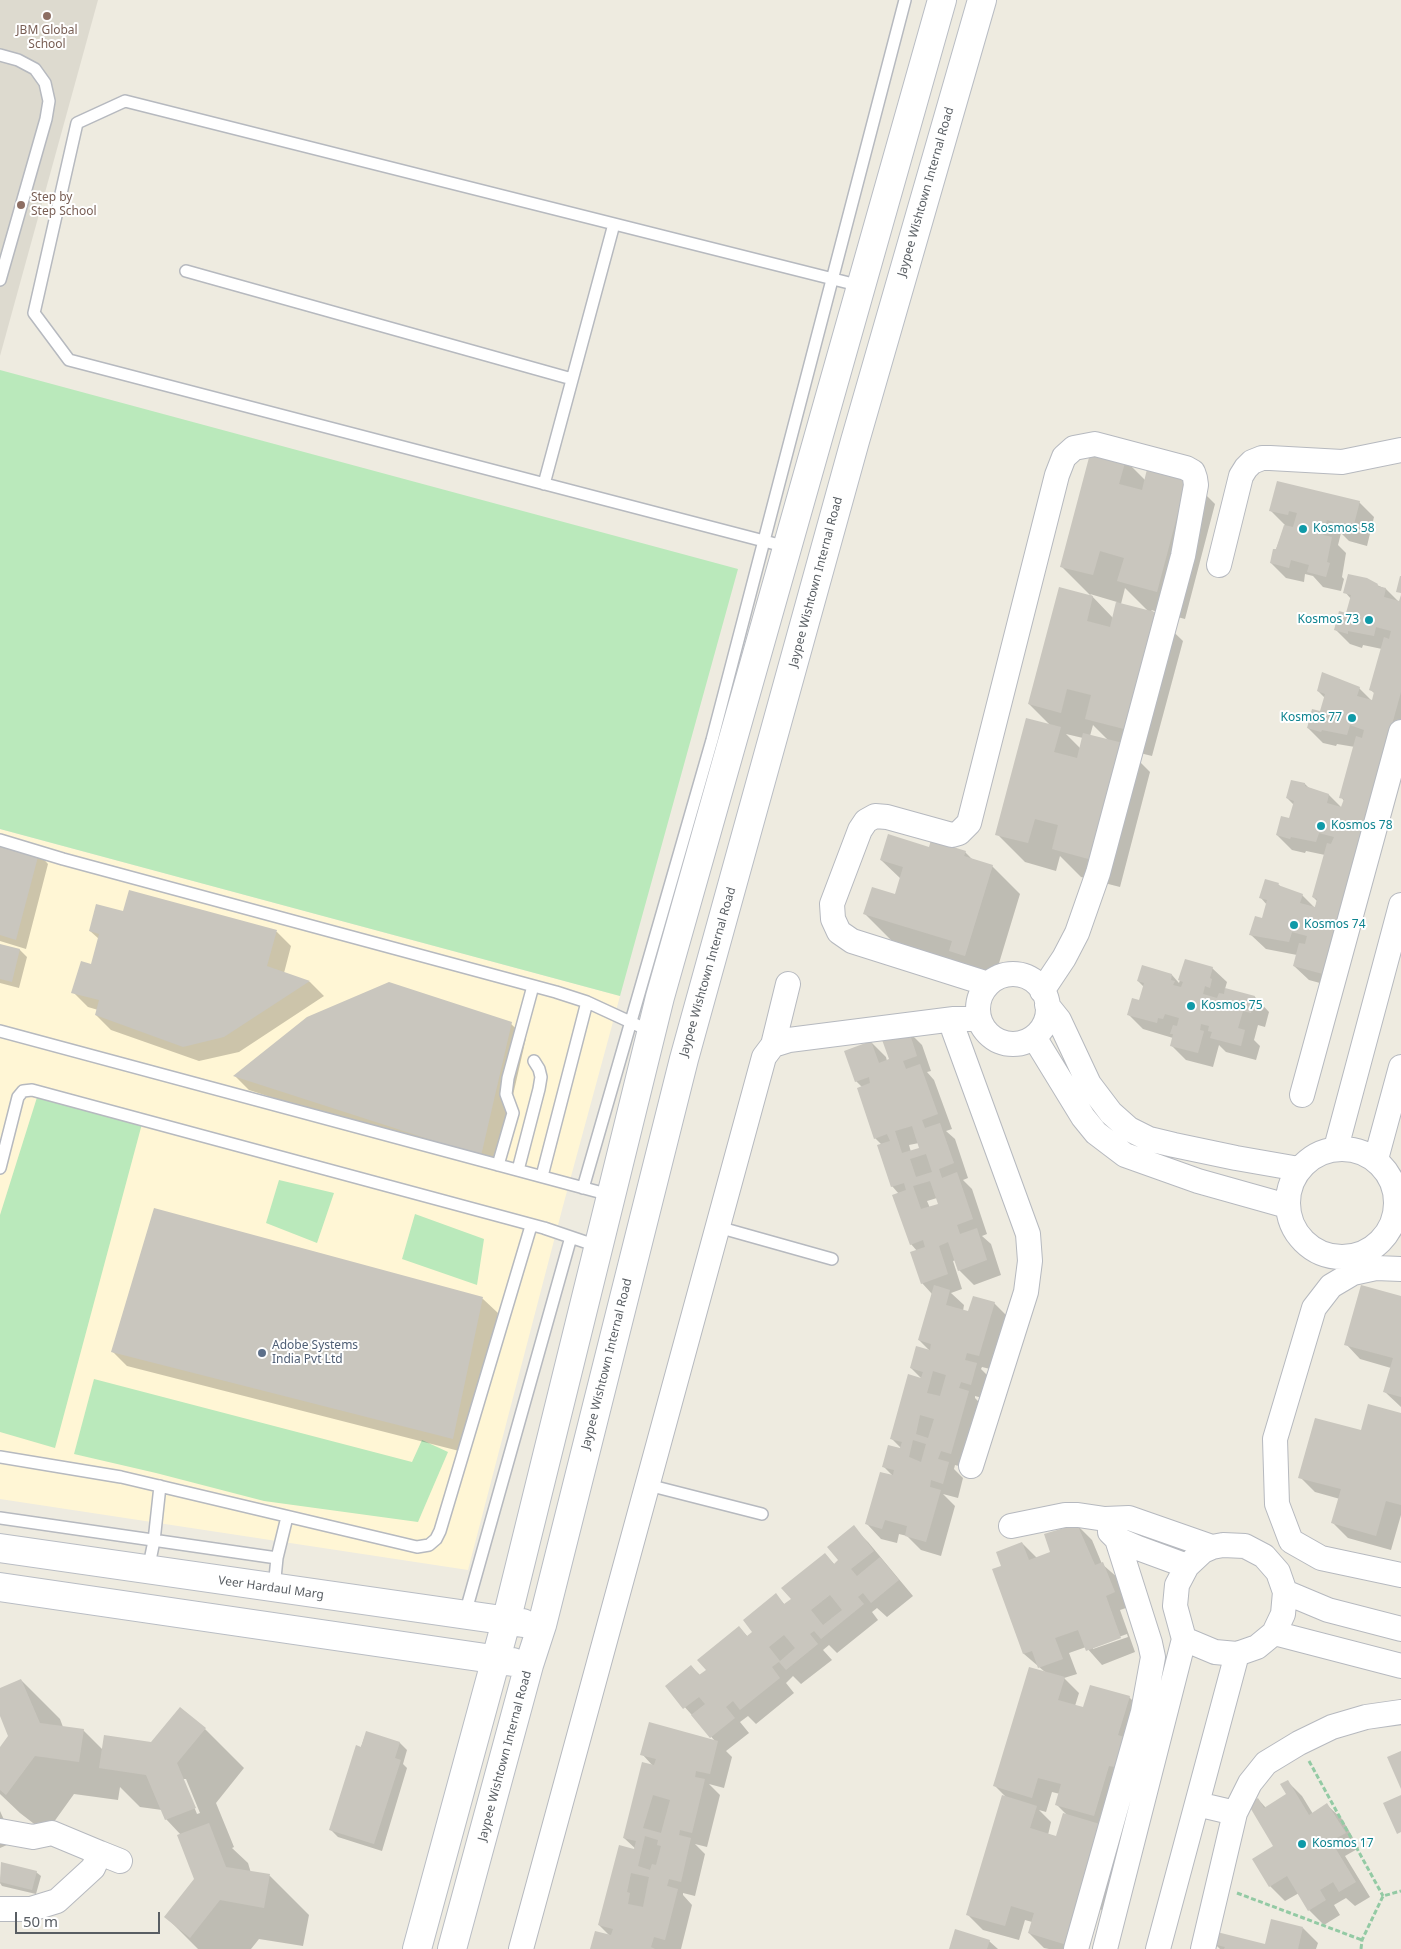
<!DOCTYPE html>
<html>
<head>
<meta charset="utf-8">
<style>
  body { margin:0 }
  #map { position:relative; width:1401px; height:1949px; overflow:hidden; background:#eeebe0; font-family:"Noto Sans",sans-serif }
  canvas { display:block }
  .scale { position:absolute; left:15px; top:1912px; width:145px; height:22px; box-sizing:border-box; border:2px solid #595e63; border-top:0; padding-left:6px; font-size:15px; line-height:18px; white-space:nowrap; color:#595e63; -webkit-text-stroke:4px #fff; paint-order:stroke }
</style>
</head>
<body>
<div id="map">
<canvas width="1401" height="1949"></canvas>
<div class="scale">50 m</div>
</div>
<script>
const c = document.querySelector('canvas').getContext('2d');
c.lineJoin = 'round';
function fillPath(path, color) { c.fillStyle = color; c.fill(path, 'evenodd'); }
const toPath = rows => new Path2D(rows.map(r => 'M' + r).join(''));
function trace(path, color, width, dash) { c.strokeStyle = color; c.lineWidth = width; c.lineCap = dash ? 'butt' : 'round'; c.setLineDash(dash || []); c.stroke(path); }
function label(font, color, halo, rows, align = 'center') {
  c.font = font + ' "Noto Sans",sans-serif'; c.lineWidth = 4; c.setLineDash([]); c.textBaseline = 'middle'; c.strokeStyle = halo; c.fillStyle = color; for (const [text, x, y, turn = 0] of rows) {
    c.save(); c.translate(x, y); c.rotate((+turn || 0) * Math.PI / 180); c.textAlign = isNaN(turn) ? turn : align; if (halo) c.strokeText(text, 0, 0); c.fillText(text, 0, 0); c.restore();
  }
}
fillPath(toPath([
  [0,829,620,996,563,1206,468,1570,0,1499]
]), '#fff6d5');
fillPath(toPath([
  [0,0,98,0,0,356]
]), '#dddacf');
fillPath(toPath([
  [0,370,738,569,620,996,0,829],
  [39,1091,143,1120,55,1448,0,1432,0,1215],
  [279,1180,334,1193,317,1243,266,1223],
  [415,1214,484,1239,477,1285,402,1259],
  [94,1379,412,1462,422,1440,448,1452,418,1522,264,1501,156,1473,74,1454]
]), '#bae9bb');
fillPath(toPath([
  [1125,460,1145,480,1187,476,1215,504,1185,619,1151,610,1183,641,1152,756,1128,750,1150,772,1120,887,1081,877,1060,856,1056,871,1025,862,997,834,1051,726,1029,704,1092,597,1061,566],
  [1125,588,1149,612,1121,604],
  [1090,594,1117,602,1113,618],
  [1093,725,1108,740,1090,736],
  [1066,734,1083,738,1081,749],
  [1359,502,1374,517,1367,546,1349,541,1341,533,1338,545,1346,553,1342,577,1344,579,1341,591,1323,587,1313,576,1305,574,1304,582,1286,578,1271,563,1285,525,1270,510],
  [1377,585,1386,589,1400,603,1401,598,1401,759,1338,988,1309,980,1294,966,1297,955,1266,949,1251,935,1263,920,1267,905,1261,898,1278,884,1282,888,1302,895,1315,908,1317,901,1313,897,1325,855,1306,851,1305,853,1292,850,1277,835,1290,820,1294,805,1287,798,1305,784,1309,788,1329,795,1342,808,1344,801,1341,797,1355,747,1337,744,1336,746,1323,743,1308,728,1321,713,1325,698,1318,691,1359,688,1373,702,1375,694,1371,690,1382,649,1363,645,1362,648,1350,644,1335,629,1347,614,1351,599,1345,592],
  [0,844,39,854,48,864,26,949,0,941],
  [930,849,965,852,974,861,992,866,1020,894,993,983,978,979,962,963,893,942,865,914,896,895,901,879,881,860],
  [124,913,277,932,291,946,284,973,310,982,324,996,239,1052,199,1061,111,1030,96,1015,98,1010,88,1007,73,992,92,965,99,939,90,931],
  [0,945,20,950,27,957,19,988,0,983],
  [1186,960,1212,968,1227,982,1225,989,1255,997,1269,1012,1265,1027,1258,1025,1254,1040,1260,1046,1256,1060,1226,1052,1219,1045,1213,1067,1186,1060,1171,1045,1173,1038,1143,1029,1128,1014,1140,1002,1144,987,1138,981,1172,975,1179,983],
  [511,1024,526,1038,496,1170,249,1090,235,1076],
  [907,1030,922,1045,931,1071,927,1072,934,1080,952,1129,946,1131,955,1139,968,1178,963,1180,972,1189,987,1234,982,1236,991,1244,1001,1275,974,1285,959,1270,956,1260,953,1261,962,1289,951,1293,964,1305,963,1311,969,1313,994,1303,1009,1318,994,1370,982,1367,981,1369,991,1379,986,1399,975,1396,975,1398,984,1407,966,1468,955,1465,954,1469,963,1478,958,1498,943,1494,955,1506,941,1556,921,1550,907,1536,899,1534,897,1543,881,1539,867,1524,894,1477,883,1466,903,1450,891,1438,923,1380,911,1368,931,1352,919,1340,932,1294,922,1283,917,1251,911,1244,899,1194,892,1186,882,1145,875,1138,862,1087,856,1081,871,1042,886,1057,887,1061,891,1060],
  [919,1143,921,1149,911,1152,909,1145],
  [937,1198,940,1204,930,1208,927,1201],
  [1401,1297,1401,1407,1385,1392,1391,1368,1360,1359,1346,1344],
  [483,1299,498,1313,467,1453,127,1366,112,1351],
  [1401,1415,1401,1515,1391,1550,1348,1538,1333,1523,1340,1499,1315,1492,1300,1477,1362,1432],
  [1077,1525,1092,1540,1102,1564,1118,1578,1129,1607,1120,1610,1135,1652,1102,1665,1086,1647,1069,1653,1077,1674,1064,1678,1079,1693,1075,1706,1084,1709,1129,1697,1144,1712,1106,1877,1111,1881,1102,1910,1096,1908,1084,1949,1049,1949,1044,1948,1029,1933,1032,1922,1025,1920,1019,1940,983,1930,968,1915,1007,1798,995,1786,1045,1672,1024,1654,993,1570,1003,1567,1022,1543,1037,1558,1052,1553],
  [1127,1634,1128,1637,1093,1649,1093,1646],
  [1052,1792,1060,1794,1056,1804,1068,1816,1057,1838,1048,1835,1051,1822,1039,1810,1046,1812],
  [853,1527,868,1542,913,1596,887,1617,877,1608,872,1612,878,1620,837,1653,829,1645,823,1650,832,1660,801,1684,793,1676,786,1683,794,1693,756,1724,748,1716,740,1722,749,1733,726,1751,732,1757,724,1788,709,1784,720,1795,707,1847,695,1844,705,1854,695,1896,683,1893,683,1895,692,1905,681,1949,592,1949,611,1937,599,1925,638,1851,624,1838,653,1766,642,1754,715,1741,666,1686,691,1666,700,1675,708,1670,739,1627,748,1637,754,1632,776,1595,785,1605,792,1599,825,1554,835,1565,840,1560],
  [21,1680,60,1719,63,1727,83,1730,103,1750,152,1743,205,1729,244,1768,216,1803,234,1847,232,1848,248,1863,251,1873,270,1876,309,1915,303,1946,259,1939,251,1949,198,1949,166,1917,196,1879,181,1835,166,1819,162,1810,140,1807,120,1787,118,1800,74,1794,46,1833,20,1813,0,1794,0,1749,10,1736,0,1713,0,1689],
  [183,1779,186,1779,200,1813,197,1814],
  [366,1733,400,1743,407,1750,403,1764,407,1768,382,1851,338,1837,331,1830],
  [1287,1781,1302,1796,1313,1814,1327,1805,1342,1819,1359,1848,1345,1856,1370,1897,1355,1906,1346,1898,1334,1905,1340,1915,1324,1925,1309,1910,1299,1893,1285,1901,1270,1886,1254,1860,1275,1846,1258,1799,1266,1808,1288,1794],
  [0,1811,14,1842,0,1848],
  [2,1863,36,1872,41,1876,36,1894,2,1886,0,1883],
  [1303,1928,1318,1943,1316,1949,1220,1949,1215,1944,1266,1946],
  [989,1941,998,1949,951,1949]
]), '#0003');
fillPath(toPath([
  [1091,450,1126,459,1119,484,1142,490,1148,465,1188,475,1157,592,1117,581,1124,558,1100,551,1093,575,1060,567],
  [1277,481,1360,501,1352,532,1333,527,1334,522,1327,520,1323,535,1332,537,1327,562,1330,563,1326,577,1307,572,1309,565,1291,560,1289,568,1270,563,1273,549,1276,549,1284,525,1293,527,1297,513,1289,511,1288,515,1269,511],
  [1348,574,1367,578,1378,584,1377,586,1386,588,1384,597,1399,601,1401,595,1401,692,1323,974,1293,966,1299,943,1305,944,1307,936,1292,932,1289,942,1249,935,1255,916,1262,918,1267,900,1259,898,1265,879,1279,883,1278,885,1303,894,1300,903,1315,907,1317,899,1312,897,1327,843,1331,844,1334,837,1319,833,1316,842,1291,837,1290,839,1276,835,1281,816,1289,818,1294,801,1286,798,1291,780,1305,783,1305,786,1329,794,1327,803,1341,807,1344,799,1339,798,1356,736,1362,738,1364,730,1350,725,1347,735,1322,730,1321,732,1307,728,1312,709,1320,711,1325,694,1317,691,1322,672,1360,687,1357,696,1372,700,1374,692,1369,690,1384,637,1389,639,1391,631,1376,627,1374,636,1348,631,1348,634,1334,630,1339,611,1346,613,1351,595,1343,593],
  [1400,576,1401,576,1401,593,1396,592],
  [1059,587,1093,596,1087,621,1110,627,1116,602,1155,612,1124,729,1085,719,1091,695,1067,689,1061,713,1028,704],
  [1026,718,1061,727,1054,752,1077,758,1083,733,1123,743,1092,860,1052,849,1058,825,1035,819,1028,843,995,835],
  [888,834,929,847,931,840,966,851,964,856,993,865,965,956,949,951,952,941,863,914,872,887,895,894,903,867,880,860],
  [0,842,39,853,16,940,0,935],
  [129,890,277,930,267,966,310,981,224,1037,183,1047,95,1015,99,1000,71,993,81,961,91,964,99,934,89,931,96,904,123,911],
  [0,944,20,949,12,982,0,979],
  [1185,959,1213,967,1210,978,1212,979,1210,988,1205,986,1203,994,1217,998,1219,993,1224,994,1225,988,1255,996,1251,1013,1243,1011,1238,1028,1245,1030,1241,1046,1210,1038,1212,1032,1208,1031,1209,1026,1201,1024,1200,1030,1204,1031,1198,1053,1170,1046,1173,1034,1170,1034,1173,1025,1177,1026,1179,1018,1165,1014,1163,1019,1158,1018,1157,1023,1127,1015,1132,998,1139,1000,1144,983,1137,981,1142,965,1172,974,1171,980,1175,981,1173,985,1181,987,1183,982,1178,980],
  [389,982,512,1022,481,1156,233,1076,307,1017],
  [908,1028,917,1056,903,1061,906,1069,920,1064,938,1114,922,1120,925,1128,940,1123,954,1163,939,1169,942,1178,957,1172,973,1219,957,1225,960,1234,977,1228,987,1260,958,1271,948,1242,939,1246,948,1274,921,1284,910,1252,925,1247,923,1240,910,1245,892,1195,906,1190,904,1183,891,1187,877,1145,890,1141,887,1134,874,1139,857,1088,870,1083,869,1077,855,1082,844,1051,871,1041,879,1063,889,1059,881,1037],
  [912,1126,919,1148,902,1153,895,1131],
  [926,1154,932,1172,916,1177,910,1159],
  [930,1181,938,1204,921,1209,913,1186],
  [154,1208,483,1297,453,1439,111,1352],
  [934,1285,950,1290,946,1305,968,1311,973,1296,995,1302,979,1356,967,1353,965,1360,977,1363,971,1385,961,1382,959,1388,969,1391,951,1454,941,1451,938,1459,949,1462,943,1484,931,1480,930,1487,941,1490,926,1542,905,1536,907,1526,885,1520,882,1529,865,1524,880,1472,893,1475,894,1470,882,1467,888,1445,900,1448,902,1442,890,1439,908,1374,921,1378,923,1372,910,1368,916,1346,930,1350,931,1344,918,1340],
  [933,1371,946,1375,940,1396,927,1393],
  [920,1415,934,1419,928,1438,916,1434],
  [913,1440,926,1444,921,1462,909,1457],
  [1361,1285,1401,1296,1401,1397,1383,1392,1393,1358,1344,1345],
  [1368,1404,1401,1413,1401,1505,1386,1501,1376,1536,1331,1523,1341,1489,1298,1478,1315,1418,1361,1430],
  [1077,1524,1095,1565,1103,1562,1115,1592,1106,1596,1121,1638,1086,1651,1078,1630,1055,1638,1063,1659,1038,1668,1032,1651,1023,1654,992,1569,1001,1566,996,1552,1022,1542,1029,1560,1050,1552,1044,1534],
  [854,1525,874,1551,851,1569,857,1576,880,1557,899,1580,871,1603,863,1593,858,1597,864,1604,821,1639,814,1631,810,1634,818,1644,786,1670,779,1662,795,1648,784,1635,769,1647,780,1661,772,1667,780,1678,740,1710,733,1701,726,1707,735,1718,710,1738,691,1715,705,1704,699,1697,683,1709,665,1686,691,1665,699,1675,706,1670,697,1660,739,1626,747,1636,752,1632,743,1620,776,1593,784,1604,791,1599,781,1588,825,1553,834,1564,838,1560,827,1547],
  [830,1595,842,1610,823,1625,811,1610],
  [1029,1667,1065,1677,1058,1700,1083,1707,1090,1685,1130,1696,1118,1735,1124,1737,1115,1767,1109,1766,1094,1816,1055,1805,1061,1784,1038,1778,1032,1798,993,1786],
  [21,1679,40,1723,84,1729,79,1762,35,1756,6,1795,0,1790,0,1747,8,1736,0,1716,0,1688],
  [180,1707,206,1728,177,1763,196,1808,165,1820,146,1775,99,1768,104,1735,151,1742],
  [649,1722,718,1741,710,1774,696,1771,695,1777,705,1779,692,1833,680,1830,679,1835,691,1838,681,1882,669,1879,667,1886,678,1889,665,1940,654,1937,651,1947,655,1949,590,1949,595,1931,611,1935,613,1929,598,1925,619,1845,634,1849,636,1841,623,1838,642,1762,654,1765,656,1759,640,1755],
  [653,1795,670,1800,661,1833,643,1828],
  [645,1836,658,1840,657,1845,661,1846,656,1865,652,1864,650,1870,638,1866],
  [631,1873,649,1877,643,1907,628,1904,630,1893,627,1892],
  [366,1731,400,1742,395,1758,401,1760,374,1844,329,1830,356,1745,361,1747],
  [1401,1751,1401,1789,1387,1757],
  [1288,1780,1309,1815,1327,1803,1346,1833,1331,1841,1356,1882,1339,1892,1333,1882,1320,1890,1326,1900,1308,1911,1287,1876,1269,1887,1252,1859,1273,1846,1248,1804,1258,1798,1264,1808,1286,1794,1280,1784],
  [1002,1795,1037,1806,1030,1828,1056,1836,1063,1813,1103,1825,1067,1945,1028,1933,1034,1913,1011,1906,1005,1926,966,1915],
  [1401,1795,1401,1832,1397,1834,1383,1803],
  [209,1823,226,1867,270,1874,264,1908,220,1900,190,1938,164,1917,194,1879,177,1835],
  [1,1862,37,1871,32,1890,0,1882],
  [1271,1919,1303,1927,1298,1949,1224,1949,1225,1947,1213,1944,1217,1932,1265,1944],
  [955,1929,990,1940,987,1949,949,1949]
]), '#c9c6be');
const lane = toPath([
  [0,55,18,60,35,69,45,83,49,101,46,119,0,280],
  [186,271,572,379],
  [544,484,614,224],
  [787,547,69,360,34,313,77,123,125,101,861,286],
  [0,840,63,859,556,992,587,1002,652,1032],
  [0,1031,610,1195],
  [498,1165,513,1113,506,1094,508,1078,533,986],
  [0,1168,18,1097,23,1091,32,1090,544,1228,597,1246],
  [518,1170,539,1089,541,1077,539,1069,534,1061],
  [542,1176,587,1002],
  [583,1188,712,740,905,0],
  [718,1227,832,1259],
  [0,1457,121,1477,417,1547,429,1545,436,1539,440,1531,531,1226],
  [648,1485,762,1514],
  [0,1518,277,1558],
  [148,1570,154,1541,160,1486],
  [274,1588,277,1558,287,1517],
  [465,1614,571,1237]
]);
const street = toPath([
  [1219,565,1241,476,1246,468,1252,462,1262,458,1270,458,1342,462,1401,450],
  '978 1009a35 35 0 1 1 70 0a35 35 0 1 1-70 0Z',
  [988,984,852,941,839,932,833,919,832,904,860,830,866,821,875,816,887,817,952,835,959,833,969,823,1057,475,1064,457,1074,448,1095,444,1186,468,1193,472,1195,478,1196,485,1183,556,1098,873,1077,933,1064,958,1042,991],
  [1047,1005,1059,1020,1089,1084,1111,1113,1129,1129,1149,1139,1174,1145,1236,1158,1299,1169],
  [1034,1037,1083,1117,1096,1133,1125,1155,1198,1181,1287,1206],
  [773,1045,788,984],
  [1302,1095,1401,732],
  [1336,1148,1401,905],
  '1288 1203a54 54 0 1 1 108 0a54 54 0 1 1-108 0Z',
  [1376,1159,1401,1067],
  [1401,1269,1376,1268,1353,1273,1331,1286,1314,1308,1275,1439,1277,1504,1291,1541,1321,1558,1401,1575],
  [971,1466,1026,1292,1030,1261,1028,1234,954,1031,952,1024,954,1019,978,1019],
  [1011,1526,1065,1515,1078,1515,1105,1519,1129,1518,1212,1547],
  [1110,1532,1117,1539,1138,1548,1187,1566],
  [1223,1545,1245,1546,1264,1556,1278,1572,1285,1592,1283,1614,1274,1633,1257,1647,1237,1654,1215,1652,1184,1639,1175,1606,1177,1585,1187,1566,1203,1551,1212,1547,1223,1545],
  [1285,1592,1328,1610,1401,1629],
  [1274,1633,1401,1666],
  [1197,1804,1235,1813],
  [0,1831,33,1837,52,1833,100,1853,93,1868,57,1901,31,1909,0,1909],
  [100,1853,120,1861],
  [521,1949,764,1057,773,1045,789,1040,954,1019],
  [1076,1949,1143,1712,1153,1657,1150,1643,1117,1539],
  [1105,1949,1184,1639],
  [1158,1949,1237,1654],
  [1203,1949,1235,1813,1250,1783,1266,1763,1299,1743,1332,1727,1366,1717,1401,1712]
]);
const secondary = toPath([
  [0,1548,523,1623],
  [0,1587,513,1662],
  [417,1949,506,1622,660,997,942,0],
  [452,1949,529,1665,542,1625,684,1059,855,441,982,0]
]);
trace(lane, '#b6b9bf', 14);
trace(street, '#b6b9bf', 26);
trace(secondary, '#b9bdc4', 30);
trace(toPath([
  [1309,1761,1383,1896],
  [1237,1893,1362,1940],
  [1361,1949,1362,1940,1383,1896,1401,1891]
]), '#93caa4', 3, [5, 2.5]);
trace(lane, '#fff', 11);
trace(street, '#fff', 24);
trace(secondary, '#fff', 28);
for (const [x, y, r, color] of [
  [47,16,5,"#8d6e63"],
  [21,205,5,"#8d6e63"],
  [1303,529,5,"#0f9aa8"],
  [1369,620,5,"#0f9aa8"],
  [1352,718,5,"#0f9aa8"],
  [1321,826,5,"#0f9aa8"],
  [1294,925,5,"#0f9aa8"],
  [1191,1006,5,"#0f9aa8"],
  [262,1353,5,"#5c6f8a"],
  [1302,1844,5,"#0f9aa8"]
]) { const dot = new Path2D(); dot.arc(x, y, r, 0, 2 * Math.PI); c.fillStyle = color; c.fill(dot); trace(dot, '#fff', 2); }
label('12px', '#785e54', '#fff', [
  ["JBM Global",47,31],
  ["School",47,45],
  ["Step by",31,198,"left"],
  ["Step School",31,212,"left"]
]);
label('12px', '#595e63', '#fff', [
  ["Jaypee Wishtown Internal Road",926,192,-74],
  ["Jaypee Wishtown Internal Road",816,582,-75],
  ["Jaypee Wishtown Internal Road",708,972,-74],
  ["Jaypee Wishtown Internal Road",607,1364,-76],
  ["Veer Hardaul Marg",271,1588,8],
  ["Jaypee Wishtown Internal Road",505,1756,-75]
]);
label('12px', '#0d838f', '#fff', [
  ["Kosmos 58",1313,529],
  ["Kosmos 73",1359,620,"right"],
  ["Kosmos 77",1342,718,"right"],
  ["Kosmos 78",1331,826],
  ["Kosmos 74",1304,925],
  ["Kosmos 75",1201,1006],
  ["Kosmos 17",1312,1844]
], 'left');
label('12px', '#4e5e75', '#fff', [
  ["Adobe Systems",272,1346],
  ["India Pvt Ltd",272,1360]
], 'left');
</script>
</body>
</html>
